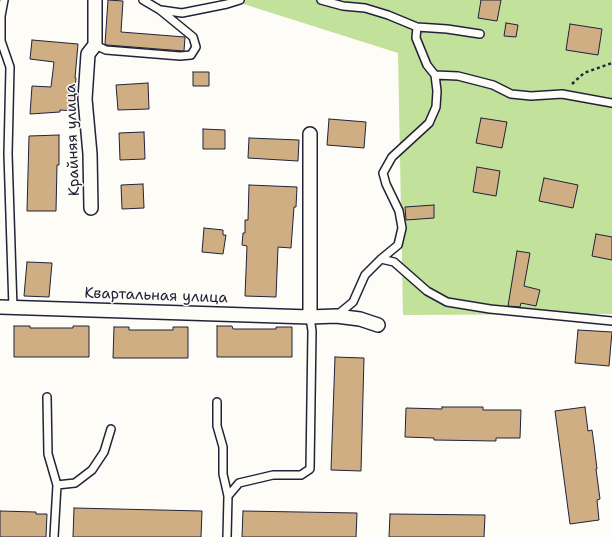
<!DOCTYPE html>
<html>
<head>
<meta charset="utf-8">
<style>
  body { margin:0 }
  canvas { display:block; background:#fdfcf7 }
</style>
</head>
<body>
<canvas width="612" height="537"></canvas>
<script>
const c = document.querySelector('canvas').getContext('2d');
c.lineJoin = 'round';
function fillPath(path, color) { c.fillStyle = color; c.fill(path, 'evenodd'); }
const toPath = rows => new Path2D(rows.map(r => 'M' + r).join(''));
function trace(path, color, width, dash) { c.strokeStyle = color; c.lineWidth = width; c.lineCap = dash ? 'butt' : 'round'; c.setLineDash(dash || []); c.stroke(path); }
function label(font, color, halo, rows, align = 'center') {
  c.font = font + ' "Shantell Sans",sans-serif'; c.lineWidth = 3; c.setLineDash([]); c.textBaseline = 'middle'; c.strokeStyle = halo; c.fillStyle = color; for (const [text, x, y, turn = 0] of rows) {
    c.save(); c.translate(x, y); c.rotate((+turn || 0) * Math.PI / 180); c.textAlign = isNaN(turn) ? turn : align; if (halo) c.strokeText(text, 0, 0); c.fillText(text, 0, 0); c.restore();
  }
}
fillPath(toPath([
  [231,0,612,0,612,314,403,315,398,53]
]), '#c2e19a');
const building = toPath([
  [108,0,123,1,121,32,185,37,184,51,107,45,105,44,108,0],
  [481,0,501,0,497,21,478,18,481,0],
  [506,23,518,25,516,37,504,36,506,23],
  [570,24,602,29,598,55,566,50,570,24],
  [32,40,78,44,75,78,76,78,73,111,60,110,60,112,30,114,32,86,51,87,54,62,30,59,32,40],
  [193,72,209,72,209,86,193,86,193,72],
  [148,83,149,109,118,110,116,85,148,83],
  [481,118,507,122,502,148,476,143,481,118],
  [329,119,366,122,364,148,327,145,329,119],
  [203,129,225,130,225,149,203,149,203,129],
  [144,132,145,159,120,160,119,133,144,132],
  [59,135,59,165,57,165,56,211,27,211,29,136,59,135],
  [249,138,299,140,298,161,248,158,249,138],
  [477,167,500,171,496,196,473,192,477,167],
  [544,178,578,185,573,208,539,201,544,178],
  [143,184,144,208,122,209,121,185,143,184],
  [249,185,297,187,296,207,294,207,291,248,278,247,276,297,245,296,247,246,242,245,243,233,245,233,245,220,248,220,249,185],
  [434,205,434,218,406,220,405,207,434,205],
  [204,228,223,230,223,235,226,235,223,254,202,252,204,228],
  [596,234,612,237,612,260,592,256,596,234],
  [517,251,530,253,524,286,540,290,536,306,521,303,520,307,508,306,517,251],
  [27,262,52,263,49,297,24,296,27,262],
  [14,326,30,326,30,328,73,328,73,326,89,326,89,357,14,357,14,326],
  [217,326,232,326,233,329,276,329,276,327,292,327,292,357,217,357,217,326],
  [114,327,129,327,129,330,173,330,173,327,188,327,188,358,113,358,114,327],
  [578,330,612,332,609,366,575,363,578,330],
  [335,357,364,358,361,471,331,470,335,357],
  [442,407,483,407,483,410,521,410,520,438,496,438,496,441,434,440,434,438,405,437,406,408,442,409,442,407],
  [585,407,588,431,592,430,594,444,597,469,596,469,600,499,597,500,599,520,570,524,555,411,585,407],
  [74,508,202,511,201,537,73,537,74,508],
  [0,511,36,512,36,514,47,514,46,537,0,537,0,511],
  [243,511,357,513,356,537,242,537,243,511],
  [390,514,485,515,484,537,389,537,390,514]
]);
fillPath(building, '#ceae82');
trace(building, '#22223b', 1);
const service = toPath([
  [4,0,1,16,1,41,10,67,8,154,13,308],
  [321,0,343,6,365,8,388,15,417,27,447,29,480,34],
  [161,10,182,13,227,4,240,0],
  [95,45,106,50,180,56,191,55,196,47,193,37,160,10,143,0],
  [435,75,458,76,493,85,511,94,531,96,562,94,612,103],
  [381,259,394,262,427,291,447,302,490,309,612,321],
  [336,316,353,302,365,275,381,259,398,245,402,228,399,211,386,184,383,173,392,157,429,123,436,107,437,91,435,75,427,65,416,38,417,27],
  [47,397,48,454,57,485,54,537],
  [217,402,217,426,223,447,223,474,228,496,227,537],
  [57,485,75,483,92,470,104,452,111,429],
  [228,496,239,483,273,475,301,475,310,469,312,331,310,317]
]);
const minor = toPath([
  [310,134,310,317],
  [91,208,90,154,85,99,88,54,95,45,95,0],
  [0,307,310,317,336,316,360,319,378,325]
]);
trace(service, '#22223b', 10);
trace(minor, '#22223b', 16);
trace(toPath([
  [572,84,584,73,612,63]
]), '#22223b', 2.5, [3, 3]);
trace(service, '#fdfcf7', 7);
trace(minor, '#fdfcf7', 13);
label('15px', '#22223b', '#fdfcf7', [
  ["Крайняя улица",73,140,-92],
  ["Квартальная улица",156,296,2]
]);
</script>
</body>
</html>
